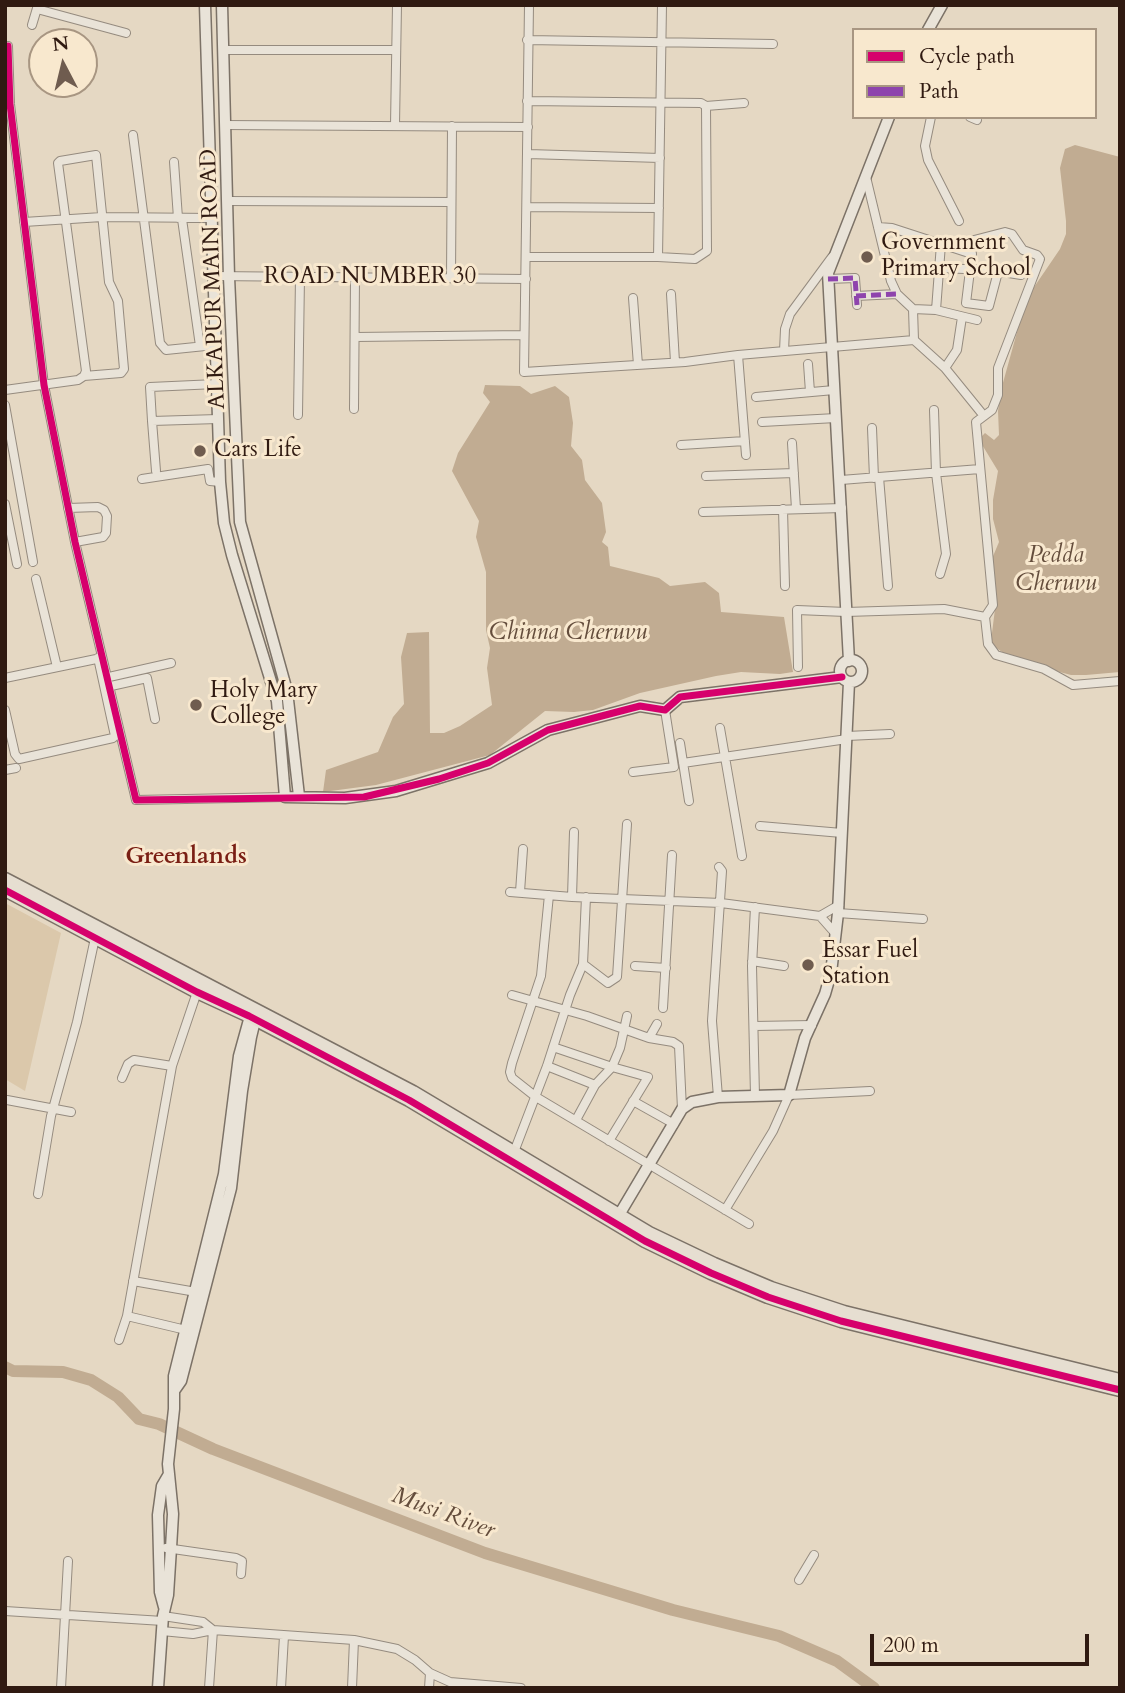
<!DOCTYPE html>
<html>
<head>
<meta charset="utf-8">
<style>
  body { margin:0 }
  #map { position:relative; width:1125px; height:1693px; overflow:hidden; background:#e5d8c3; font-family:Cardo,serif }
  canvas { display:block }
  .frame { position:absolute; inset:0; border:7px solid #301a11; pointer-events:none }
  .legend { position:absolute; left:852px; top:28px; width:245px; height:91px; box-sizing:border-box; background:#f8e8ce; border:2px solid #a89682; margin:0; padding:9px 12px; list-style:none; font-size:21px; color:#301a11 }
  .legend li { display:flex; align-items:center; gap:14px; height:35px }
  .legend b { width:35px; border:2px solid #a89682 }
  .north { position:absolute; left:28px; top:28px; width:70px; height:70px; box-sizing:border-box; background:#f8e8ce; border:2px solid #a89682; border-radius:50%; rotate:353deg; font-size:19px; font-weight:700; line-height:28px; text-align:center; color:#301a11 }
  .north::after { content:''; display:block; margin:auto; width:24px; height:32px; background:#6f5c4f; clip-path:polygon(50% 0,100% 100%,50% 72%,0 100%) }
  .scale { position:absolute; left:870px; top:1634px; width:219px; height:32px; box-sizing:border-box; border:4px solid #301a11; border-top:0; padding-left:9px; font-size:21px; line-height:24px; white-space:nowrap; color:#301a11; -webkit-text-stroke:5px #f8e8ce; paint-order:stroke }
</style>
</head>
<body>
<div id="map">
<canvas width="1125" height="1693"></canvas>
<div class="frame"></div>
<ul class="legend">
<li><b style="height:9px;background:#d6006c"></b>Cycle path</li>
<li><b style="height:9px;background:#8e44ad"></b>Path</li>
</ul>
<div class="north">N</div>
<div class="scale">200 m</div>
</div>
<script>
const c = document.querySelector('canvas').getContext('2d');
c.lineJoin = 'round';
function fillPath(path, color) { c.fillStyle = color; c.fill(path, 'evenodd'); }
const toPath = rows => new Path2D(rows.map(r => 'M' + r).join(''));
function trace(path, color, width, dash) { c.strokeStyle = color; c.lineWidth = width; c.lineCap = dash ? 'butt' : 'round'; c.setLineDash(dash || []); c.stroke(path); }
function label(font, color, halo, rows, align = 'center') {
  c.font = font + ' Cardo,serif'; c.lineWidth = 6; c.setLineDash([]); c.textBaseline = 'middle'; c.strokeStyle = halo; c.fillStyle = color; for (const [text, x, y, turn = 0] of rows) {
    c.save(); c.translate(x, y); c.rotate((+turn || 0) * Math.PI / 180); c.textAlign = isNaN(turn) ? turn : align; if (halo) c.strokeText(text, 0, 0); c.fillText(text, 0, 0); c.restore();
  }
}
fillPath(toPath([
  [5,903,61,933,25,1091,5,1079]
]), '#dbc8ab');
fillPath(toPath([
  [1075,145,1120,157,1120,672,1086,675,1071,675,1056,671,1005,654,995,647,991,641,996,601,991,561,999,542,993,519,993,500,998,471,981,443,982,436,985,433,994,440,999,435,998,411,1001,390,1022,314,1030,293,1060,249,1066,234,1066,221,1060,168,1065,149],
  [485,385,520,386,531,394,555,386,569,397,573,423,571,446,582,460,585,480,602,503,606,532,602,542,608,547,610,566,659,578,670,586,705,582,719,593,721,612,784,617,793,672,780,674,741,672,716,676,640,693,593,710,574,712,545,711,490,755,376,785,323,792,326,770,378,752,393,717,404,704,401,657,407,633,429,632,430,733,444,733,460,726,492,705,487,668,490,648,486,630,486,572,476,537,479,521,452,471,458,453,490,402,483,393]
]), '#c1ac92');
trace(toPath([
  [5,1367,13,1371,63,1372,91,1380,118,1397,139,1419,159,1424,213,1449,485,1553,673,1610,779,1636,837,1661,874,1688]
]), '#c1ac92', 12);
const street = toPath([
  [529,5,524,372,685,362,738,355,914,340],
  [37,9,126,33],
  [32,25,38,5],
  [527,40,773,44],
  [8,46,10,104,44,385,75,542,136,800,285,797],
  [223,50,396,50],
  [527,101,701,103,706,106,707,251,695,259,658,257],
  [706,106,744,103],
  [931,117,925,146,928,160,959,221],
  [970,117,977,120],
  [225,125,528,127],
  [395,125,397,5],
  [133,135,160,343,166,350,215,345],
  [528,154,660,158],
  [174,162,178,218],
  [866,177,891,281,897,294,913,309,914,340,945,368,984,416],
  [227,201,451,202],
  [527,207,659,208],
  [182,219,200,346],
  [24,222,102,217,213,218],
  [878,227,892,228,972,254,966,303,989,306,998,272],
  [526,257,658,257,662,5],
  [939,268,990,270,1021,275],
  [213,276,526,279],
  [451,278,452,126],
  [828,279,855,278,857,305],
  [671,294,675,362],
  [856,296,897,294],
  [633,298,638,365],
  [913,309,936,310,977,320],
  [936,310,941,244],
  [355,337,524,335],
  [784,351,785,329,790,314,832,257],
  [738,355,746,455],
  [808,364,810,392],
  [945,368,957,350,962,317],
  [216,384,150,387,152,421,218,419],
  [5,390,78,380,84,376,86,371,58,163,60,161,96,155,109,282,118,301,124,369,121,373,84,376],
  [756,397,834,390],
  [5,405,33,562],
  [354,409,355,278],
  [934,410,936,473,946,554,940,574],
  [298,415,300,277],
  [152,421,156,471],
  [762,422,836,418],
  [872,428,874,478],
  [792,443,796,509],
  [681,445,745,441],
  [706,476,794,473],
  [879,477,888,586],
  [142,479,208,469,210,481,220,482],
  [841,480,980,469],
  [5,504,17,564],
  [68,508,98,507,104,510,107,516,106,533,103,537,75,542],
  [783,509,785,586],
  [703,512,842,508],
  [36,579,57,667],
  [985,617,988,644,996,655,1044,669,1073,685,1120,681],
  [798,667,797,610,846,612,944,609,985,617,993,605,976,422,992,410,998,395,998,368,1040,259,1037,255,1023,250,1012,234,1005,232,974,240,961,250],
  [109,677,171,663],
  [5,678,101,658],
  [111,686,147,678,155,719],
  [5,710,15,754,19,759,113,738,115,736,98,658],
  [720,728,742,856],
  [847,736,890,734],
  [680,743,689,801],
  [683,763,847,739],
  [5,770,16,768],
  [633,772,674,767,665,710],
  [760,826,842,833],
  [510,892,572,897,721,903,820,916,835,933],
  [520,892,523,849],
  [549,895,541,976,512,1063,510,1072,512,1078,536,1097,749,1224],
  [572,897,574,832],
  [755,907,752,966,755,1096],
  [838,913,923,919],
  [820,916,839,905],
  [752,961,784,966],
  [583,964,608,983,617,977,627,824],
  [635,966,666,968],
  [512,995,587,1016,649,1038,657,1024],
  [663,1008,672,855],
  [754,1026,812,1025],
  [649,1038,673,1042,679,1046,682,1109],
  [553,1047,612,1067,595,1085,576,1120],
  [547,1066,595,1085],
  [122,1078,128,1064,134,1060,172,1066],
  [718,1097,712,1021,722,871,719,867],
  [7,1100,71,1112],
  [633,1101,674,1124],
  [609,1141,648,1077,612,1067,620,1048,627,1016],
  [514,1152,547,1066,570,995,583,964,586,897],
  [38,1194,51,1116,77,1022,95,938],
  [725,1210,773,1131,789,1095,870,1091],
  [133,1281,196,1292],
  [186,1330,127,1316,172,1066,197,992],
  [119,1340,127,1316],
  [166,1548,236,1558,242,1561,241,1574],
  [799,1580,814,1555],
  [5,1611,163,1621],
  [163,1616,203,1622,213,1630],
  [162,1631,193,1634,213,1630,354,1640,397,1649,415,1660,430,1673,450,1682,521,1688],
  [61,1688,68,1561],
  [209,1688,213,1630],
  [281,1688,284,1636],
  [352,1688,354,1640],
  [429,1688,430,1673]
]);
const secondary = toPath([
  [205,5,220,482,224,523,232,555,277,701,285,797,345,798,396,791,488,763,548,730,598,717,640,706,665,710,680,697,842,677],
  [222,5,229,277,240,522,287,691,299,796],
  [928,30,942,5],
  '840 671a11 11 0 1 1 22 0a11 11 0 1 1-22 0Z',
  [849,661,828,273,889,117],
  [619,1215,682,1109,692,1102,718,1097,789,1095,805,1038,825,994,831,973,838,913,849,682],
  [174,1391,181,1381,231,1188,242,1091,251,1037,257,1012],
  [164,1607,160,1592,158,1515,162,1486,169,1474],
  [158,1688,163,1616,168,1595,171,1548,173,1514,168,1464,174,1409,174,1376,224,1174,239,1056,252,1009]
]);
const primary = toPath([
  [5,879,413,1092,649,1233,714,1264,771,1288,844,1312,1120,1380],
  [5,890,197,992,249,1016,409,1100,645,1241,711,1273,768,1297,841,1321,1120,1390]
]);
trace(street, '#958b7f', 10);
trace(secondary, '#7c7267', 13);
trace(primary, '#7c7267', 15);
trace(street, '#e9e3d8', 8);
trace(secondary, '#e9e3d8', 10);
trace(primary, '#e6ded1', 12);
trace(toPath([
  [828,279,855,278,857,305],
  [856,296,897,294]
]), '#8e44ad', 5, [10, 5]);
trace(toPath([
  [8,46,10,104,44,385,75,542,136,800,364,797,439,779,488,763,548,730,640,706,665,710,680,697,842,677],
  [5,890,197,992,249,1016,409,1100,645,1241,711,1273,768,1297,841,1321,1120,1390]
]), '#d6006c', 7);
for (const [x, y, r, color] of [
  [867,257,7,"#6f5c4f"],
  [200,451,7,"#6f5c4f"],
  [196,705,7,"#6f5c4f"],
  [808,965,7,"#6f5c4f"]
]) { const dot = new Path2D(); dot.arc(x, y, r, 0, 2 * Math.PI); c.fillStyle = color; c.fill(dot); trace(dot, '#f8e8ce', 2.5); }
label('23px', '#301a11', '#f8e8ce', [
  ["Government",881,244],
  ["Primary School",881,270],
  ["Cars Life",214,451],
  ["Holy Mary",210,692],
  ["College",210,718],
  ["Essar Fuel",822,952],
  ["Station",822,978]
], 'left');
label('23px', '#301a11', '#f8e8ce', [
  ["ROAD NUMBER 30",370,278],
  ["ALKAPUR MAIN ROAD",214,279,-92]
]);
label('italic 24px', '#644d3c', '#f8e8ce', [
  ["Pedda",1056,556],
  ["Cheruvu",1056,584],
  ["Chinna Cheruvu",568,633],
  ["Musi River",443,1514,20]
]);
label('bold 24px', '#7a1f14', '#f8e8ce', [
  ["Greenlands",186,857]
]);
</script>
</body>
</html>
